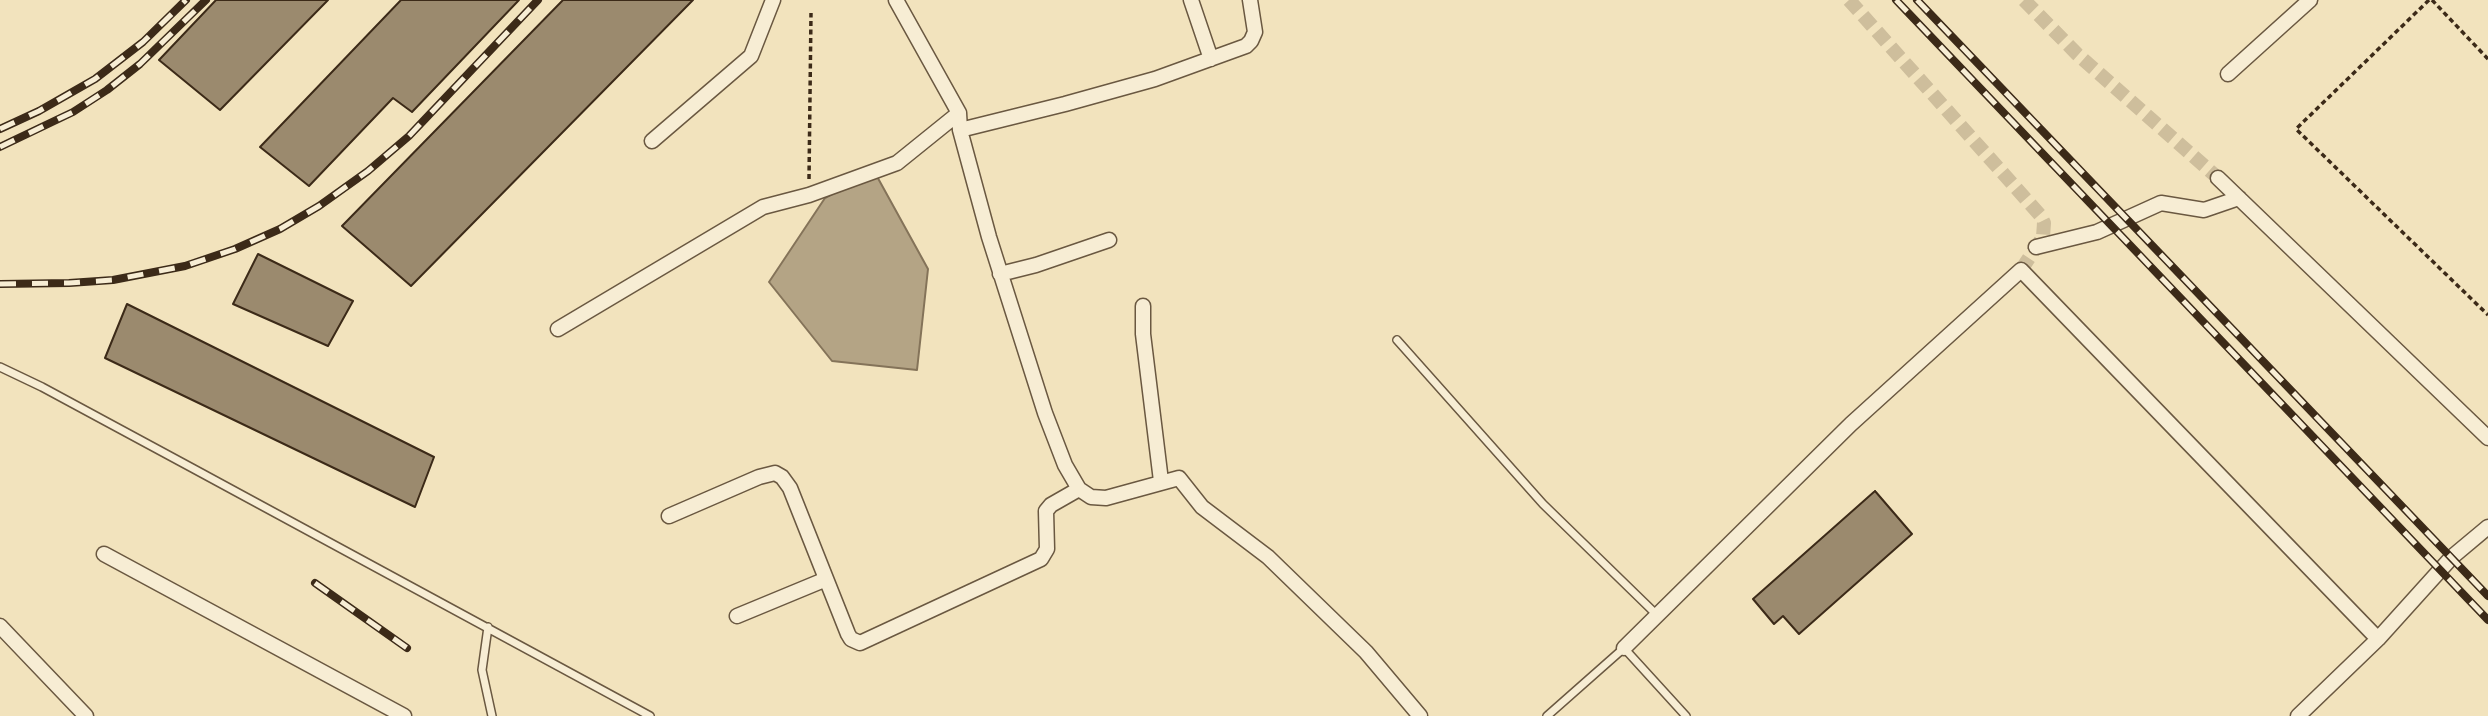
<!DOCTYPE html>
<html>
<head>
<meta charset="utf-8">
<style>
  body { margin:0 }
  canvas { display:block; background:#f2e3bd }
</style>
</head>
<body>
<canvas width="2488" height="716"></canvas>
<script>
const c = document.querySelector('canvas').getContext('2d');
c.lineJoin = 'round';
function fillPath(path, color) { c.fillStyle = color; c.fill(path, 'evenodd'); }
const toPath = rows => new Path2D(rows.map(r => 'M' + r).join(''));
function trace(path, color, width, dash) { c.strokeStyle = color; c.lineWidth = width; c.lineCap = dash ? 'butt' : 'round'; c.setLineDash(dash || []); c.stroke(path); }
const water = toPath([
  [874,171,928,269,917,370,832,361,769,282,825,198,874,171]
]);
fillPath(water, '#b4a485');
trace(water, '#847359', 2);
const building = toPath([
  [216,0,328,0,220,110,159,60,216,0],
  [401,0,519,0,412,112,393,98,309,186,260,147,401,0],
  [563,0,693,0,411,286,342,226,563,0],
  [258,254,353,301,328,346,233,304,258,254],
  [127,304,434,457,415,507,105,358,127,304],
  [1875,491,1912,534,1799,634,1783,616,1774,624,1753,599,1875,491]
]);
fillPath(building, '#9b8a6e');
trace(building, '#3c2a18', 2);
trace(toPath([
  [1849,0,2040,215,2044,223,2043,237,2021,270],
  [2024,0,2077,54,2218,178]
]), '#cebe9c', 14, [14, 7]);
const service = toPath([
  [1397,340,1543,504,1657,615],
  [0,367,42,387,194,469,650,716],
  [488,627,482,670,492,716],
  [1547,716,1624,648,1686,716]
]);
const minor = toPath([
  [896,0,959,113,960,130,989,237,1045,413,1065,465,1079,489,1091,497,1106,498,1179,478,1202,507,1268,557,1366,652,1420,716],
  [1191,0,1211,59],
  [2228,74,2310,0],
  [960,130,1065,104,1155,79,1246,46,1251,41,1255,32,1250,0],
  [652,141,751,56,773,0],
  [2218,178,2488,438],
  [2036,247,2097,232,2161,203,2204,210,2239,198],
  [1000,274,1036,265,1109,240],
  [1143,306,1143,334,1161,481],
  [558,329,763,207,809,195,897,163,959,113],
  [669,516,759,477,775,473,782,477,790,488,848,634,851,639,860,643,1041,559,1047,549,1046,511,1051,505,1079,489],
  [104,554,404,716],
  [737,616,824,580],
  [0,626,86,716],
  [1624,648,1851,424,2021,270,2378,639],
  [2298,716,2378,639,2452,557,2488,527]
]);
trace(service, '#6a5841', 10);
trace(minor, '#6a5841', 17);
trace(toPath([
  [2429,0,2296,129,2488,315],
  [2432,0,2488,59],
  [809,179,811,13]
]), '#3c2a18', 3.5, [5, 3.5]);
trace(service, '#f7edd4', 7);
trace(minor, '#f7edd4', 14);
const rail = toPath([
  [1896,0,2488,620],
  [1917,0,2488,596],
  [0,129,39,111,95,79,143,42,186,0],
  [0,147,73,112,107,90,140,64,206,0],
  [0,284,69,283,113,280,185,266,235,249,280,229,319,206,368,171,409,136,538,0],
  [315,583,407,648]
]);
trace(rail, '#3c2a18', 8);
trace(rail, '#f7edd4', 5, [16]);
</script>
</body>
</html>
